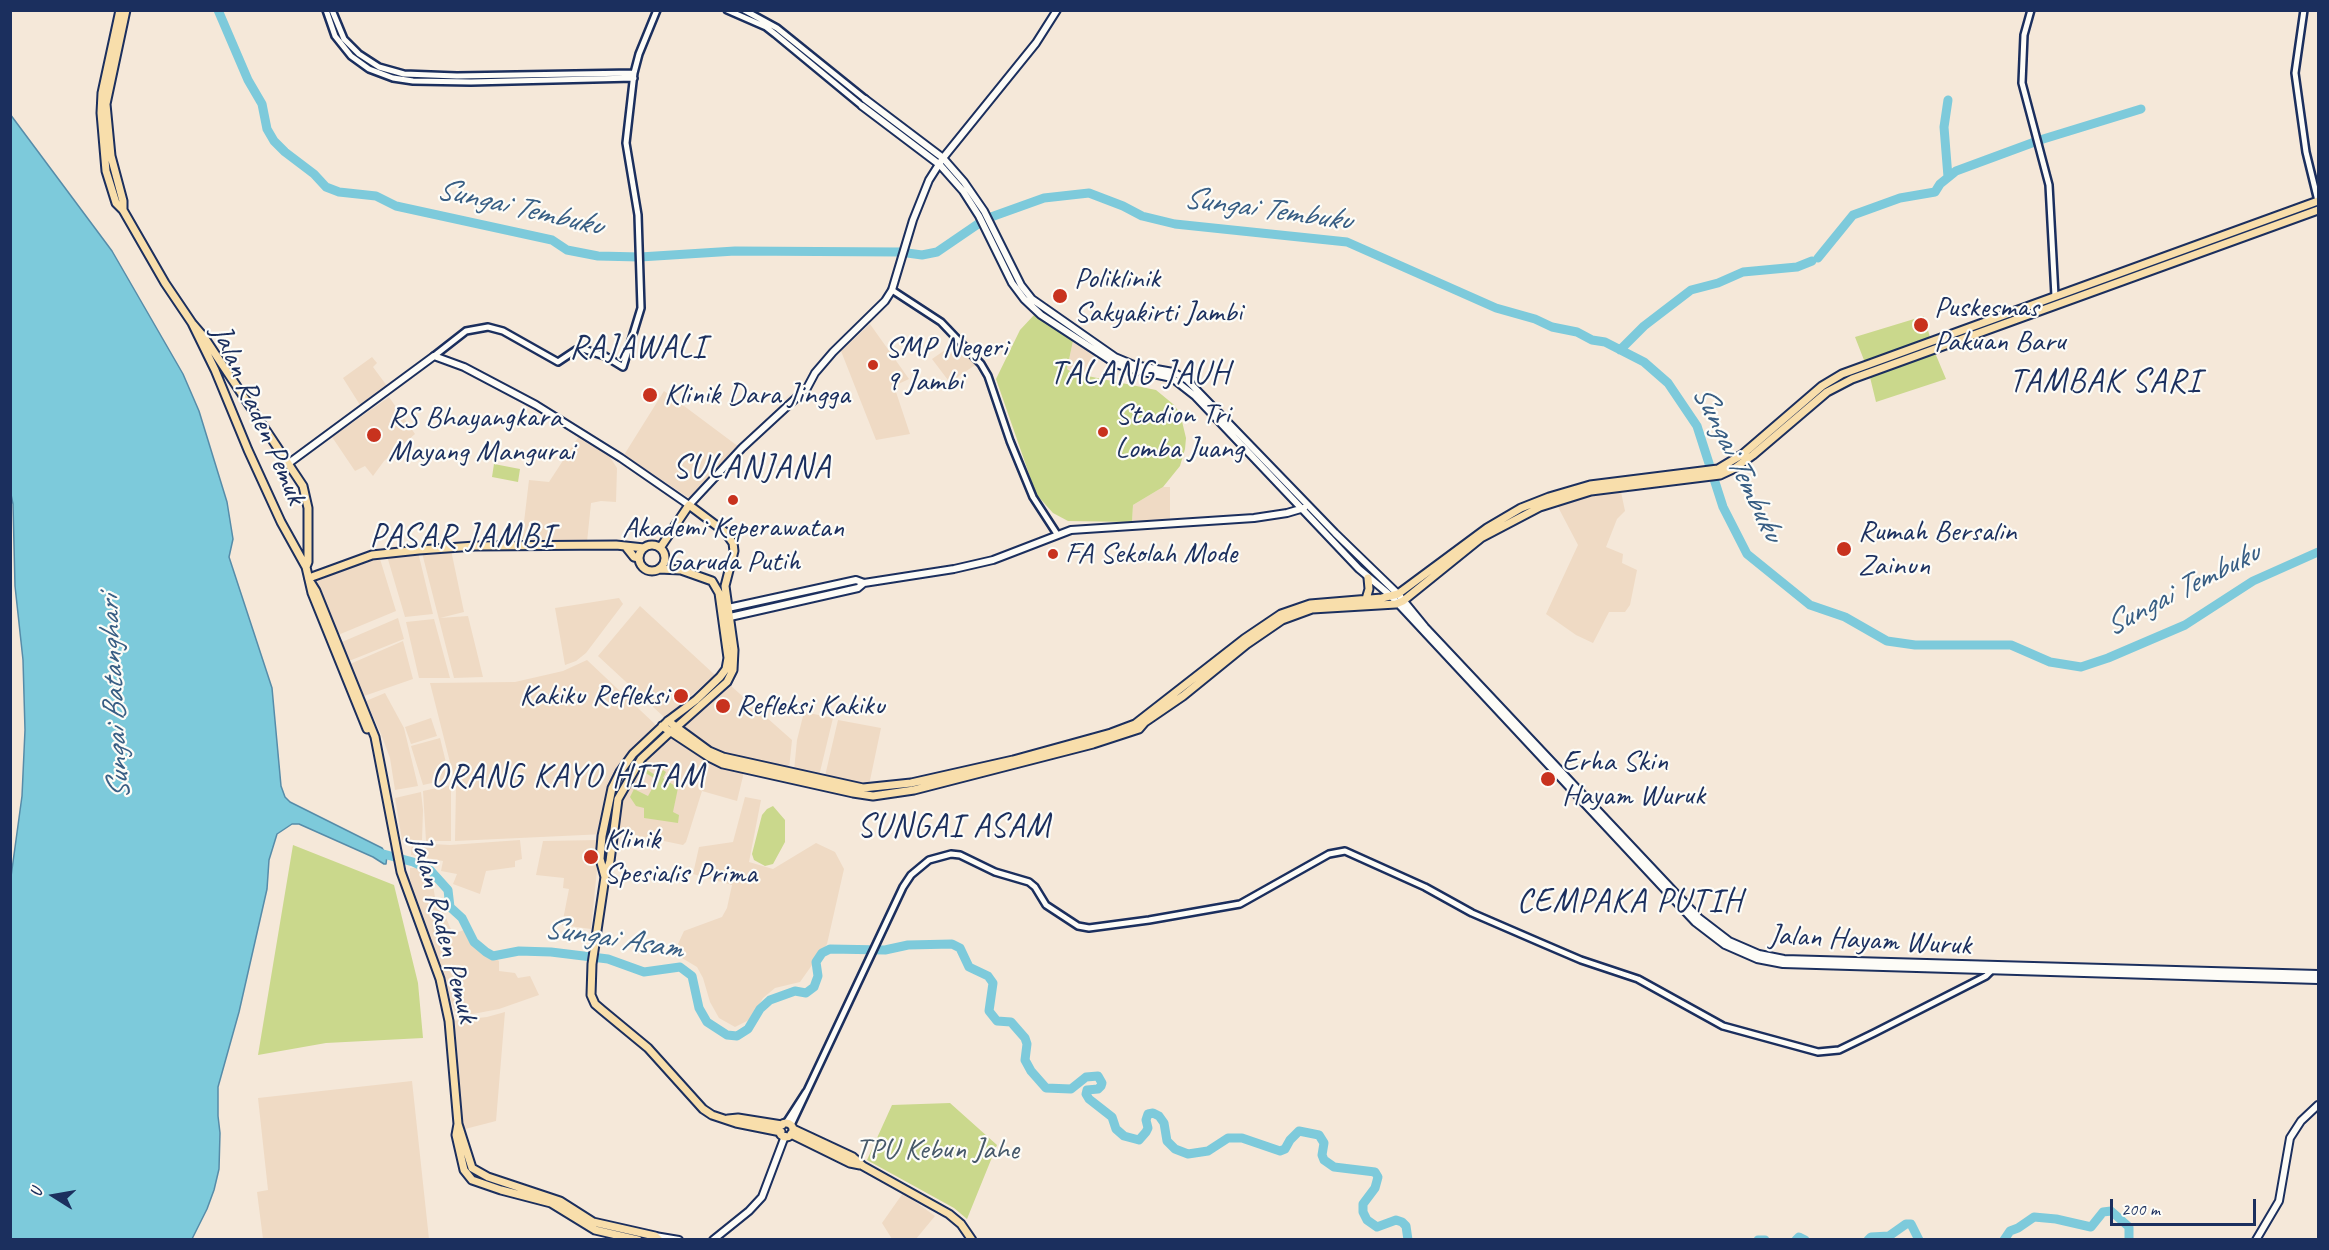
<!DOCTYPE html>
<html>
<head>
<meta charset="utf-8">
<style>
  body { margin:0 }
  #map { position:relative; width:2329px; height:1250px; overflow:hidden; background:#f5e8d9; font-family:Caveat,sans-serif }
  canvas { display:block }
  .frame { position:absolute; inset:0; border:12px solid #1b2f5e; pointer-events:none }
  .north { position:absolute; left:24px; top:1166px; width:60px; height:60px; -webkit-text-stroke:4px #fdfcf7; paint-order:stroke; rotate:281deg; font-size:16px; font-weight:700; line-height:24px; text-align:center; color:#1b2f5e }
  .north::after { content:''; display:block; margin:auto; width:21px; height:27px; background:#1b2f5e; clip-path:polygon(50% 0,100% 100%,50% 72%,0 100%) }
  .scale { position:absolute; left:2110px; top:1199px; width:146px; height:27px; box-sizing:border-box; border:3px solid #1b2f5e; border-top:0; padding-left:8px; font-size:18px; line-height:21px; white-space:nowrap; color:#1b2f5e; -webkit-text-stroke:4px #fdfcf7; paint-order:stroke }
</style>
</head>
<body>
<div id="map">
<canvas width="2329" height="1250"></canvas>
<div class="frame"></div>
<div class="north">U</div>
<div class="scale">200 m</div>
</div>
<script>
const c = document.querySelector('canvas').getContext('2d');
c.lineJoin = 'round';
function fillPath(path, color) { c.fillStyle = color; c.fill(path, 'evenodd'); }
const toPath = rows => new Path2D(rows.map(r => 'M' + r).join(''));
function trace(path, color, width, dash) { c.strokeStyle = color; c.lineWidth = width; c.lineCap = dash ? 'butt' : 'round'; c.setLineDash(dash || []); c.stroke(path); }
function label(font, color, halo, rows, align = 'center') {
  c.font = font + ' Caveat,sans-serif'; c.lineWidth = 4.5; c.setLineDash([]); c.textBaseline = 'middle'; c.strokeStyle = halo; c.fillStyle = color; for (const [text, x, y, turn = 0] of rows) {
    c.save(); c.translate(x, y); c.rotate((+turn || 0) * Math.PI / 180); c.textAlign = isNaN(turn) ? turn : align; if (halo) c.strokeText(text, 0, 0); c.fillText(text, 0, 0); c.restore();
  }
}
fillPath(toPath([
  [870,324,909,379,894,386,910,434,876,440,841,351],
  [958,341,977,364,960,375,951,384,932,359],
  [1073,341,1095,356,1091,374,1067,369],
  [372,357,377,363,373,367,387,386,360,405,343,378],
  [664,391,739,447,689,498,624,455],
  [389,397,415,434,384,461,373,476,365,466,355,471,332,437],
  [579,436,608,454,617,468,616,502,601,501,591,503,587,542,522,539,529,480,549,482],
  [1163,487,1170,487,1170,520,1132,522,1133,505],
  [1620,487,1625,511,1617,519,1606,547,1623,554,1622,563,1637,570,1630,605,1625,612,1609,612,1593,643,1576,635,1546,614,1578,545,1558,507,1564,503,1563,499],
  [451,550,464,612,440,618,468,616,483,677,454,678,422,553],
  [418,552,433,614,405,617,387,556],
  [372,559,380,559,396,611,338,635,316,582,351,564],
  [619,598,623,604,586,653,576,661,565,665,555,608],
  [640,606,715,675,665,718,598,656],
  [398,618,404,639,349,661,342,642],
  [434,619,450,678,419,678,406,622],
  [403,641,413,679,364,696,350,664],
  [587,660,658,727,621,770,610,798,605,834,455,841,456,786,430,683,515,682,563,671],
  [731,686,792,740,789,769,748,762,710,749,682,727],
  [385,693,404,728,418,786,395,790,390,758,381,734,366,701],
  [804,712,833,718,819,776,794,771,797,740],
  [431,718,437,736,411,744,405,727],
  [838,720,881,728,869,785,825,776],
  [666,731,707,760,744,772,737,801,702,791,686,842,683,845,616,831,622,798,631,776],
  [440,738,450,779,423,785,411,746],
  [451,785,451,841,426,841,423,791],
  [421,792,423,810,422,840,402,840,395,798],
  [745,797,761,800,749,862,773,869,816,843,835,852,844,869,827,944,800,982,775,988,763,998,751,1019,735,1027,719,1018,710,1002,703,978,697,967,682,958,678,944,684,931,722,917,727,908,732,885,693,874,699,847,733,842],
  [520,840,522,859,515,861,515,867,486,871,480,894,453,884,457,874,441,871,443,861,411,855,412,843,450,845],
  [600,840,591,929,562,925,569,889,563,888,564,878,536,875,543,841],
  [410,868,430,868,436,903,440,904,453,934,469,928,476,945,499,961,499,971,515,973,518,978,530,976,539,995,499,1009,457,1017,417,908,410,879],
  [505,1012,496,1121,465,1129,460,1121,452,1021,487,1017],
  [412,1081,429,1239,263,1239,257,1192,268,1190,258,1098],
  [903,1193,935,1216,916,1239,892,1239,882,1223]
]), '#efdac4');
fillPath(toPath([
  [1034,315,1073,341,1067,369,1073,373,1156,390,1173,404,1180,413,1186,438,1185,449,1180,466,1163,487,1133,505,1132,522,1068,521,1053,513,1036,494,996,379,1020,330],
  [1924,316,1933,348,1946,379,1876,402,1869,373,1855,337],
  [494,464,520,469,518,482,492,477],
  [646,769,658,777,663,770,666,772,663,778,678,788,673,812,679,815,678,823,644,818,644,808,636,806,630,797,634,789,648,796,657,780,644,772],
  [773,806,785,820,785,842,773,864,765,866,754,860,752,854,762,815,767,809],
  [293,845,394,885,418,983,423,1038,326,1043,258,1055],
  [950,1103,997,1145,967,1219,954,1208,867,1160,892,1105]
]), '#cad88c');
const water = toPath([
  [10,114,112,251,183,374,199,411,227,502,233,539,229,557,272,688,281,786,285,797,290,802,382,848,387,856,386,864,384,864,373,857,299,824,292,824,277,834,269,860,267,889,239,1012,218,1087,218,1116,220,1133,219,1169,214,1190,207,1209,192,1239,11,1239,10,884,22,796,25,730,23,660,15,586,13,504,10,490,10,114]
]);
fillPath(water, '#7dcadb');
trace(water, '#568ca9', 1.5);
trace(toPath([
  [218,10,248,80,262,104,267,129,274,141,285,152,314,174,326,187,339,192,376,196,396,206,552,240,567,250,598,256,640,257,735,251,900,252,922,255,937,252,978,224],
  [1948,177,1944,127,1948,100],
  [991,217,1044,198,1089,193,1123,206,1142,216,1175,224,1347,242,1496,308,1535,319,1552,327,1577,332,1592,340,1605,342,1644,362,1668,383,1697,426,1723,507,1747,554,1810,605,1845,617,1887,641,1915,645,2011,645,2050,662,2081,667,2108,658,2185,625,2253,581,2318,552],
  [1818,258,1853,215,1900,198,1935,192,1940,184,1956,171,2040,140,2141,109],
  [1620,350,1644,326,1691,290,1718,283,1743,272,1797,267,1812,261],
  [376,852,413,862,430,870,448,890,450,907,462,918,474,942,486,952,493,956,519,951,551,952,608,959,644,972,680,967,692,976,699,1008,707,1022,727,1035,737,1036,748,1029,760,1009,770,1000,795,991,806,993,814,987,818,976,816,962,822,953,830,949,885,950,908,945,952,944,960,948,969,967,988,976,993,983,989,1011,997,1021,1011,1022,1025,1038,1027,1044,1025,1060,1031,1071,1046,1088,1071,1089,1086,1077,1098,1076,1102,1083,1101,1086,1098,1089,1087,1090,1086,1094,1089,1099,1112,1117,1116,1129,1124,1136,1139,1140,1146,1132,1148,1128,1146,1120,1148,1114,1153,1113,1159,1116,1164,1123,1167,1141,1175,1149,1188,1154,1208,1151,1228,1138,1242,1138,1280,1151,1285,1149,1290,1140,1299,1131,1319,1135,1324,1143,1322,1155,1324,1160,1334,1167,1375,1172,1378,1177,1375,1188,1363,1204,1363,1212,1367,1220,1377,1227,1396,1220,1402,1222,1406,1226,1408,1240],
  [1758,1240,1765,1240],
  [1796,1240,1799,1237,1805,1240],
  [1868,1240,1871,1237,1889,1236,1906,1224,1911,1224,1919,1240],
  [2004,1240,2010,1231,2018,1228,2034,1217,2056,1219,2091,1227,2103,1212,2111,1211,2129,1227,2129,1240]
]), '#7dcadb', 9);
const tertiary = toPath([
  [326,10,335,36,351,56,369,69,393,78,413,81,471,82,634,78],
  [332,10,344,39,359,54,379,67,404,74,457,76,634,73],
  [727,10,766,27,775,34,862,106],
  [744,10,777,28,865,99],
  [2031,10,2024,35,2022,83,2049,185,2055,296],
  [2304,10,2295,73,2306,152,2318,201],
  [892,290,941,322,981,364,988,376,1010,441,1033,497,1057,534],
  [434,356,466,331,488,327,503,331,558,362,576,350,583,349,605,356,623,367,641,308,638,215,626,143,634,73,639,54,657,10],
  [786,1123,806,1092],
  [791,1125,903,887,911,875,929,860,951,854,960,855,995,872,1029,882,1035,887,1046,905,1078,926,1089,928,1149,920,1240,904,1329,854,1345,851,1425,887,1472,913,1539,942,1581,960,1638,979,1723,1026,1818,1052,1839,1050,1874,1033,1986,976,1992,970]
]);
const secondary = toPath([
  [865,99,943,158,964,182,984,211,1021,285,1032,299,1115,357,1134,365,1173,372,1187,380,1335,533,1398,594,1425,627,1699,918,1729,941,1759,954,1784,959,2318,974],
  [862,106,940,165,963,191,979,216,1012,283,1024,299,1041,315,1116,364,1134,370,1172,378,1195,396,1359,569,1391,596,1695,922,1725,945,1757,959,1783,964,2318,980],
  [289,463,434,356,464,367,536,405,621,458,689,505,742,448,807,388,815,373,833,352,885,301,892,290,913,220,929,180,943,158,1036,43,1057,10],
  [728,608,856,580,864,583],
  [730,617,858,588,864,583,954,569,993,560,1071,530,1254,518,1287,513,1304,508],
  [655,1236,679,1240],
  [713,1240,749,1211,762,1197,785,1136],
  [2256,1240,2279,1201,2290,1138,2301,1121,2318,1105]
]);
const primary = toPath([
  '639 558a13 13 0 1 1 26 0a13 13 0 1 1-26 0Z',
  [626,547,634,557,639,558],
  [660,548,689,505,725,532,733,543,734,551,725,586,734,650,733,670,727,682,672,731],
  [659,569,681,570,712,581,719,593,728,658,726,669,720,677,696,700,668,721],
  [309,578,372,555,419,550,475,546,616,545,644,548]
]);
const trunk = toPath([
  [120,10,102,93,101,113,106,171,116,203,123,210,165,283,192,323,204,337,303,486,308,508,308,562,306,567,312,593,367,729],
  [123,210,123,201,111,156,106,104,126,10],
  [192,323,215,370,248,450,281,522,306,567],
  [311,583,316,591,375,737,401,872,440,979,449,1021,458,1124,472,1168,488,1177,560,1201,593,1222,655,1236,659,1240],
  [1366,599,1369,589,1368,578],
  [662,726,709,757,723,764,853,793,873,796,914,790,1093,744,1139,729,1145,722,1183,696,1247,644,1282,620,1312,609,1396,604,1403,601,1481,538,1540,507,1591,491,1720,475,1735,468,1753,455,1827,392,1852,379,2318,210],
  [670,732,641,759,618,799,610,861,605,877,592,964,591,995,595,1004,602,1010,648,1048,703,1109,712,1115,736,1123,781,1132],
  [605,877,600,859,602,836,612,788,620,772,633,754,668,721,709,751,723,757,863,788,911,783,1013,760,1111,733,1135,724,1244,639,1281,614,1310,604,1382,598,1398,594,1487,528,1521,508,1549,497,1590,485,1718,469,1743,454,1822,386,1842,374,2318,201],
  [728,1119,738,1118,782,1125],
  '779 1130a7 7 0 1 1 14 0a7 7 0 1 1-14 0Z',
  [458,1124,456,1135,464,1170,472,1180,501,1190,551,1203,595,1230,638,1240],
  [793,1129,853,1157,863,1166,949,1214,961,1224,972,1240],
  [791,1134,850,1163,860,1165]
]);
trace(tertiary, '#1b2f5e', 10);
trace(secondary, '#1b2f5e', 10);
trace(primary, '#1b2f5e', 11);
trace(trunk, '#1b2f5e', 11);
trace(tertiary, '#fdfcf7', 5);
trace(secondary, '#fdfcf7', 6);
trace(primary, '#f8deab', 7);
trace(trunk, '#f8deab', 7);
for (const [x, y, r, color] of [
  [1060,296,8,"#c8321e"],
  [1921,325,8,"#c8321e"],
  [873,365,6,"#c8321e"],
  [650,395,8,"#c8321e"],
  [1103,432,6,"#c8321e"],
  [374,435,8,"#c8321e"],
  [733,500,6,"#c8321e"],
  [1844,549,8,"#c8321e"],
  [1053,554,6,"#c8321e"],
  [681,696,8,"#c8321e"],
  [723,706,8,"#c8321e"],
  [1548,779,8,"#c8321e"],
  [591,857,8,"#c8321e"]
]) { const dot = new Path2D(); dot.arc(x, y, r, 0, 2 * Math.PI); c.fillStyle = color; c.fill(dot); trace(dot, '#fdfcf7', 2); }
label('30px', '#1b2f5e', '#fdfcf7', [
  ["Poliklinik",1074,279],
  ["Sakyakirti Jambi",1074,313],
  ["Puskesmas",1934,308],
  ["Pakuan Baru",1934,342],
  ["SMP Negeri",885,348],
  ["9 Jambi",885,382],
  ["Klinik Dara Jingga",664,395],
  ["Stadion Tri",1115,415],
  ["Lomba Juang",1115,449],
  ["RS Bhayangkara",388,418],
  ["Mayang Mangurai",388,452],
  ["Akademi Keperawatan",733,528,"center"],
  ["Garuda Putih",733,562,"center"],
  ["Rumah Bersalin",1858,532],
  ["Zainun",1858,566],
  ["FA Sekolah Mode",1065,554],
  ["Kakiku Refleksi",668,696,"right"],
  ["Refleksi Kakiku",736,706],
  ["Erha Skin",1562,762],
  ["Hayam Wuruk",1562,796],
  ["Klinik",604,840],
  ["Spesialis Prima",604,874]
], 'left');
label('30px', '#1b2f5e', '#fdfcf7', [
  ["Jalan Raden Pemuk",258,415,66],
  ["Jalan Raden Pemuk",443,929,75],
  ["Jalan Hayam Wuruk",1870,941,3]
]);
label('30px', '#47596a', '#fdfcf7', [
  ["TPU Kebun Jahe",937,1150]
]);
label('italic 32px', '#385e84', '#fdfcf7', [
  ["Sungai Tembuku",519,208,13],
  ["Sungai Tembuku",1267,210,8],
  ["Sungai Tembuku",1737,463,64],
  ["Sungai Tembuku",2182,590,-27],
  ["Sungai Batanghari",115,698,-93],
  ["Sungai Asam",613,939,9]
]);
c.letterSpacing = '1.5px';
label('33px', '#1b2f5e', '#fdfcf7', [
  ["RAJAWALI",638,348],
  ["TALANG JAUH",1140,374],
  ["TAMBAK SARI",2105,382],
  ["SULANJANA",752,468],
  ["PASAR JAMBI",462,537],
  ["ORANG KAYO HITAM",568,777],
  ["SUNGAI ASAM",954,827],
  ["CEMPAKA PUTIH",1630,902]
]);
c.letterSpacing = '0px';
</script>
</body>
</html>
